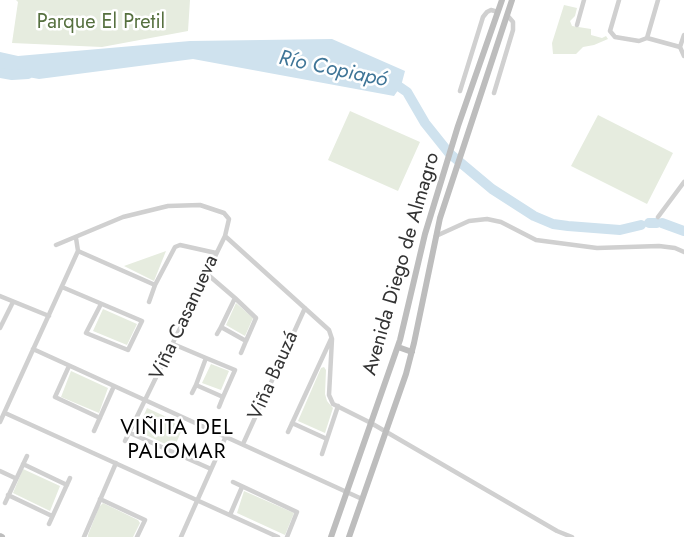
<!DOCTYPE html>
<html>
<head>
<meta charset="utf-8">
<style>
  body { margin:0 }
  canvas { display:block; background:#fff }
</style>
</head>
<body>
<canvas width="684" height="537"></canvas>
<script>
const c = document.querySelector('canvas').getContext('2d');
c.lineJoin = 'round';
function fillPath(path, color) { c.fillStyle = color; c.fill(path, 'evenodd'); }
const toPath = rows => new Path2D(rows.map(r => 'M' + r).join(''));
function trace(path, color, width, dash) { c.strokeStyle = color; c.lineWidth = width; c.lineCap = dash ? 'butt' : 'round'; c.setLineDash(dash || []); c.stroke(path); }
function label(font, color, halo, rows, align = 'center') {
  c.font = font + ' Jost,sans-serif'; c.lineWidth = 5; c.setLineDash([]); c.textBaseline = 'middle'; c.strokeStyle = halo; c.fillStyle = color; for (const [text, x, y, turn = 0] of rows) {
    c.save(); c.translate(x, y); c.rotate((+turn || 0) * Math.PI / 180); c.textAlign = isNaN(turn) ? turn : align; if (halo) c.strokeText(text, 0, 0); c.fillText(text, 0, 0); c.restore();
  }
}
fillPath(toPath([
  [16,0,190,0,188,31,102,47,12,43,18,2],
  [564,5,577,8,575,16,570,21,572,26,591,29,591,35,602,38,606,36,608,39,594,45,583,47,576,54,553,54,552,43],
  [350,111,420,142,398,191,328,160],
  [598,115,673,153,647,204,571,166],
  [166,251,154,281,124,266],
  [236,303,253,318,245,336,226,325],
  [103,309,137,324,127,345,93,331],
  [211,364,229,371,221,390,202,383],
  [324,367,326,370,325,394,327,401,333,408,325,433,298,421,321,368],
  [71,371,108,388,99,413,61,397],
  [147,408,184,425,174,448,137,431],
  [23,469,60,486,50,511,13,493],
  [244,491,294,513,285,535,237,513],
  [103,503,138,520,140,523,133,537,88,537,88,535,99,507]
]), '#e6ecdf');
fillPath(toPath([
  [332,39,405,71,401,86,394,96,193,59,39,79,0,72,0,52,18,56,190,41]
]), '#cfe2ee');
trace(toPath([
  [0,73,12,75,28,74],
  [391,81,407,92,425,123,449,153,492,189,534,216,553,224,568,226,620,230,641,225],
  [649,223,657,223],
  [662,223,684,231]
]), '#cfe2ee', 10);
trace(toPath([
  [619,0,610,31,615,37,639,41,647,38,658,0],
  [577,25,584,0],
  [684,35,680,47,684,56],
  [647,38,680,47],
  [460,91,483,17,487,12,491,10,498,12],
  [494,93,513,30,513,22,507,15],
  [658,217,684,182],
  [225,236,329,330,332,339,329,395,333,404,371,423,557,531,572,537],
  [436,236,469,221,487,219,501,222,536,240,597,248,659,246,675,248,684,252],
  [56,245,123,217,168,206,200,205,224,213,229,219,225,236,125,441],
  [78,251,155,285,175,247,180,245,216,253],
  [206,273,235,298,256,318,246,341,221,327,235,298],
  [62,287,142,321,128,350,86,333,101,304],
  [0,296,49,316],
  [149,302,155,285],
  [0,328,13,302],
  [217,334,221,327],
  [173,344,206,358,235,370,223,397,196,385,206,358],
  [33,349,362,499],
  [241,353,246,341],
  [69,366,55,397,100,418],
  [192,393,196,385],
  [219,407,223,397],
  [5,413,278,537],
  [0,422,78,251,76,238],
  [292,423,327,439],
  [94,431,114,386],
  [288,432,331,339],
  [130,433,211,469],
  [243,444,305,308],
  [322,454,338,406],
  [23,464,67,485],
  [0,471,15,478],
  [233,482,297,512,287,537],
  [8,495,52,516],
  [100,499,145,520,137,537],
  [5,503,27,456],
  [230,515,242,487],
  [49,524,70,478],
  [84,537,116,463],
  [181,537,226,436]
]), '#d0d0d0', 4.5);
trace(toPath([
  [398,347,412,352],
  [0,536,2,537],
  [331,537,400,340,425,234,458,126,502,0],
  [349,537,406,374,414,343,440,218,512,0]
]), '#bdbdbd', 6);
label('20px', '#56703f', '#fff', [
  ["Parque El Pretil",101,23]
]);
label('20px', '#333', '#fff', [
  ["Avenida Diego de Almagro",402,264,-74],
  ["Viña Casanueva",185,318,-65],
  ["Viña Bauzá",274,376,-66]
]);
label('italic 21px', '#3f7597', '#fff', [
  ["Río Copiapó",333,70,12]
]);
c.letterSpacing = '1px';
label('21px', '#000', '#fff', [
  ["VIÑITA DEL",177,429],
  ["PALOMAR",177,453]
]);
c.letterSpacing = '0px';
</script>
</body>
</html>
